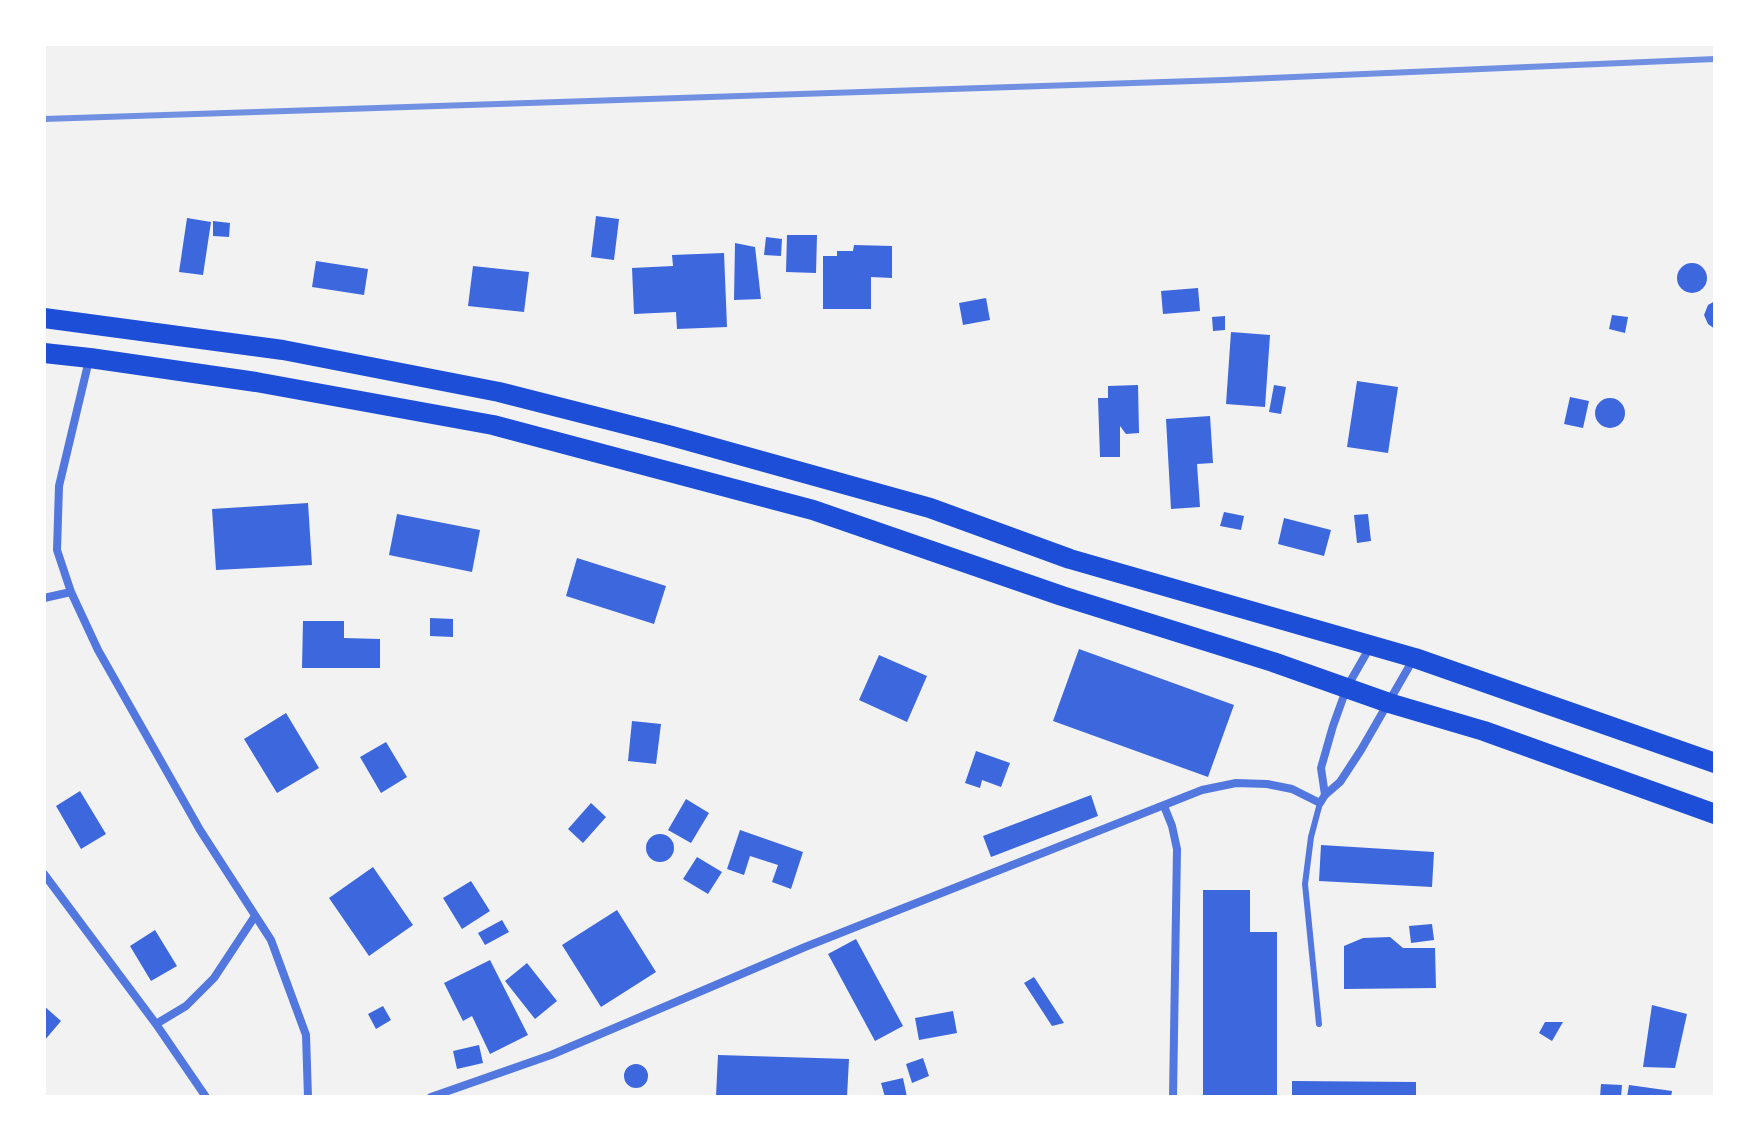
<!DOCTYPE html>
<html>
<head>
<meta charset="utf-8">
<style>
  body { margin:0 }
  #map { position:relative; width:1759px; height:1141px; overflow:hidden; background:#f2f2f2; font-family:Montserrat,sans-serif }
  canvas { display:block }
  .frame { position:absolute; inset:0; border:46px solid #fff; pointer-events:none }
</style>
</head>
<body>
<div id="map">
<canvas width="1759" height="1141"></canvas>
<div class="frame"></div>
</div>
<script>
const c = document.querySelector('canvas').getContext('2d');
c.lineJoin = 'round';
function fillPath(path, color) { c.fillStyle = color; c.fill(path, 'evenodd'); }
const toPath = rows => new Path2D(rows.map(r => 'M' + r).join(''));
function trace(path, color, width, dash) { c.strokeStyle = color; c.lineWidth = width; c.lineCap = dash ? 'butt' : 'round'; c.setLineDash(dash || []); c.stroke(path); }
fillPath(toPath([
  [596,216,619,219,614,260,591,257],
  [187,218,211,222,203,275,179,272],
  [213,221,230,223,229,237,213,236],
  [787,235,817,235,816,273,786,272],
  [766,237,782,239,781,256,764,255],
  [735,243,755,247,761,299,734,300],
  [854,245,892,246,892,278,871,277,871,309,823,309,823,256,837,256,837,251,853,251],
  [724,253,727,327,677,329,676,312,634,314,632,268,673,266,672,255],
  [316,261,368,269,364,295,312,287],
  '1677 278a15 15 0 1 1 30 0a15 15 0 1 1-30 0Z',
  [473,266,529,272,524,312,468,306],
  [1198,288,1200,311,1163,314,1161,291],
  [986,298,990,320,963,325,959,303],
  [1715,301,1715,329,1708,324,1704,315,1708,305],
  [1612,315,1628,317,1625,333,1609,329],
  [1225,316,1225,330,1213,331,1212,317],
  [1231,332,1270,335,1265,407,1226,404],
  [1357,381,1398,387,1388,453,1347,447],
  [1138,385,1139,433,1126,434,1120,426,1120,457,1100,457,1098,398,1108,398,1108,386],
  [1274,385,1286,387,1281,414,1269,412],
  [1570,397,1589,401,1583,428,1564,424],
  '1595 413a15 15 0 1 1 30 0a15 15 0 1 1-30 0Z',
  [1210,416,1213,463,1197,464,1200,507,1171,509,1166,419],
  [308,503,312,565,216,570,212,509],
  [1224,512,1244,516,1241,530,1220,526],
  [397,514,480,530,472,572,389,555],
  [1368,514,1371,541,1357,543,1354,515],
  [1284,518,1331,530,1324,556,1278,544],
  [577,558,666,586,654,624,566,596],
  [430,618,453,619,453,637,430,636],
  [303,621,344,621,344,638,380,639,380,668,302,668],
  [1079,649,1234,705,1208,777,1053,721],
  [879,655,927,676,907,722,859,700],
  [286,713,319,768,277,793,244,739],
  [632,721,661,724,656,764,628,761],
  [386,742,407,777,381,793,360,757],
  [976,751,1010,763,1001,787,982,780,980,788,965,783],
  [80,791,106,834,81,849,56,806],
  [1091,795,1098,816,991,857,983,836],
  [686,799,709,813,691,843,668,830],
  [591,803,606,817,583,843,568,829],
  [740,830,803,852,791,889,772,882,778,865,750,856,744,875,727,869],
  '646 848a14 14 0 1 1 28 0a14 14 0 1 1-28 0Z',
  [1321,845,1434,852,1432,887,1319,881],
  [697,857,722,872,708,894,683,879],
  [373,867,413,925,369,956,329,898],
  [471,881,490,911,462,929,443,898],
  [1203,890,1250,890,1250,932,1277,932,1277,1097,1203,1097],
  [617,910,656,972,601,1007,562,945],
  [502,920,509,932,485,945,478,933],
  [1432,924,1434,940,1411,943,1409,926],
  [155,930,177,966,151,981,130,946],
  [1390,937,1403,948,1435,948,1436,988,1344,989,1344,946,1363,938],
  [856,939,903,1026,875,1041,828,954],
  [490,960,528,1035,490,1054,472,1016,463,1021,444,983],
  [527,963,557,1001,535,1019,505,981],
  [1034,977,1064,1023,1052,1026,1024,983],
  [1652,1005,1687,1014,1675,1068,1643,1067],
  [44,1006,61,1021,44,1041],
  [383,1006,391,1020,376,1029,368,1014],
  [953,1011,957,1033,919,1040,915,1018],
  [1545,1022,1563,1022,1552,1041,1539,1033],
  [479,1045,483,1063,457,1069,453,1051],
  [718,1055,849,1059,847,1097,716,1096],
  [923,1058,929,1076,912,1083,906,1064],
  '624 1076a12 12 0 1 1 24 0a12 12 0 1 1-24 0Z',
  [903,1078,907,1097,885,1097,881,1083],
  [1292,1081,1416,1082,1416,1097,1292,1097],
  [1601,1084,1622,1085,1621,1097,1600,1097],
  [1629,1085,1672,1091,1671,1097,1627,1097]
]), '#3d67dc');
trace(toPath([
  [1319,1024,1305,884,1311,837,1320,803]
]), '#5277de', 6);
trace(toPath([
  [89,360,59,486,57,550,71,592,98,650,200,830,271,940,306,1035,308,1097],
  [44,598,71,592],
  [1325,795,1321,768,1333,726,1347,687,1370,647],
  [1164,806,1172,826,1177,849,1173,1097],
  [44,874,156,1024,206,1097],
  [156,1024,186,1006,214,978,255,916],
  [431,1097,551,1055,805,947,1202,790,1236,783,1267,784,1292,789,1320,803,1325,795,1340,782,1361,750,1414,658]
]), '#5277de', 8);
trace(toPath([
  [44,318,283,350,499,392,668,435,930,508,1070,559,1415,658,1715,763],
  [44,353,90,358,256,382,493,425,813,510,1062,596,1273,662,1389,703,1484,731,1715,814]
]), '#1d4ed8', 20);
trace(toPath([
  [44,119,1224,80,1715,59]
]), '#7290e2', 6);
</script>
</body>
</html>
